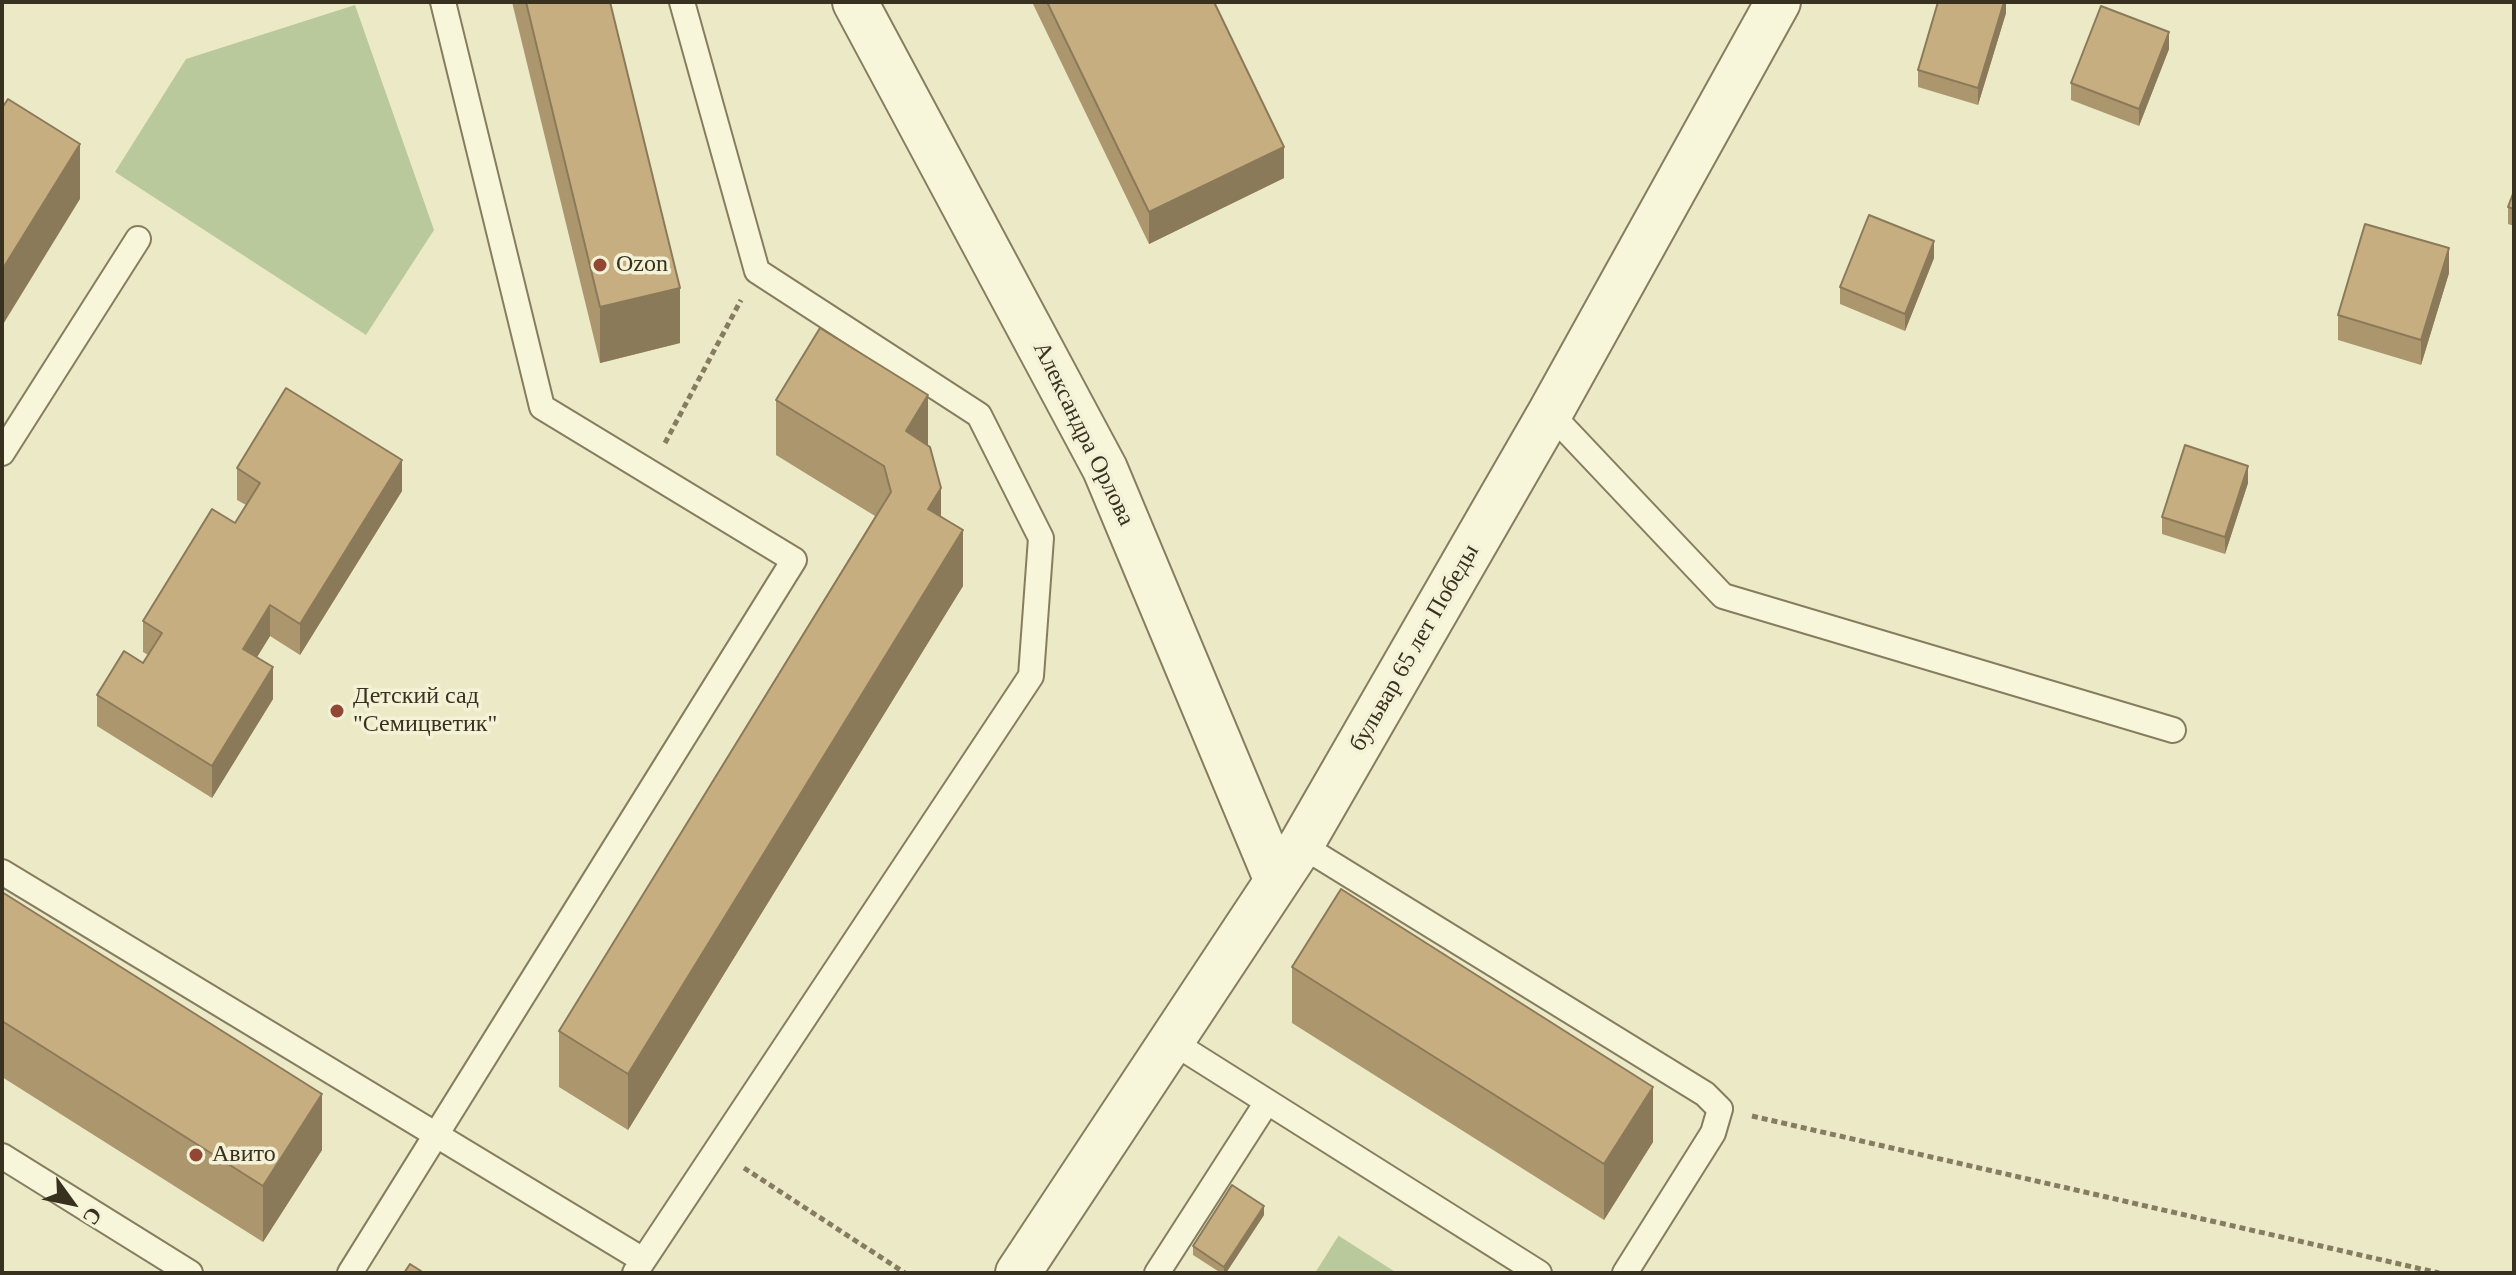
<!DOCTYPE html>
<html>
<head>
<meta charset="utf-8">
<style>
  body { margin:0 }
  #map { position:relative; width:2516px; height:1275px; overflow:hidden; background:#ece9c7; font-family:"Times New Roman",serif }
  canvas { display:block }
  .frame { position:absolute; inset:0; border:4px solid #383120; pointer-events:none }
  .north { position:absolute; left:32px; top:1163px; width:80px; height:80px; -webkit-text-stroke:6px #f3f2d6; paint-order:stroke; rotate:123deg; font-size:22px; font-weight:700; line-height:32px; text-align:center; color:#383120 }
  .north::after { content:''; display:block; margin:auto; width:28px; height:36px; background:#383120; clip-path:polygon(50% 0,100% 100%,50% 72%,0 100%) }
</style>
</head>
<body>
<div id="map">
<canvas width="2516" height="1275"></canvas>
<div class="frame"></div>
<div class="north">С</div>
</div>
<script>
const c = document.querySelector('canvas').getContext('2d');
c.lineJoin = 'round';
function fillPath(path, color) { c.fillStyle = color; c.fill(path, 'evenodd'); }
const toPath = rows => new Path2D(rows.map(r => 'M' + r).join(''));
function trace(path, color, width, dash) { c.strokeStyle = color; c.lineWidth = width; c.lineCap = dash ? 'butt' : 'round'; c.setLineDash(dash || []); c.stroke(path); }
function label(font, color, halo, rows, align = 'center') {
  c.font = font + ' "Times New Roman",serif'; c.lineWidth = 7; c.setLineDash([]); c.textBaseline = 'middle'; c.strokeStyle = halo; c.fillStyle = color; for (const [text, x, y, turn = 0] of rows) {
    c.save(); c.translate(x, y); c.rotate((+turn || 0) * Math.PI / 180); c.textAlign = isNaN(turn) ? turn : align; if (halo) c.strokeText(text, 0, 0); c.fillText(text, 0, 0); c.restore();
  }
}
fillPath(toPath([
  [355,5,434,230,366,335,115,172,186,59],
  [1339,1235,1339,1236,1397,1273,1315,1273]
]), '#b9c99c');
const service = toPath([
  [1550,413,1723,596,2173,730],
  [2,453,138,239],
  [1301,845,1705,1094,1720,1109,1713,1133,1625,1273],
  [2,872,643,1260],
  [1171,1041,1539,1273],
  [2,1156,190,1273],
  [350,1273,794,560,542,407,443,2],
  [635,1273,1031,676,1041,538,979,415,757,271,682,2],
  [1157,1273,1267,1102]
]);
const minor = toPath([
  [855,2,1105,469,1277,881],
  [1018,1273,1301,845,1550,413,1778,2]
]);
trace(service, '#867d5e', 28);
trace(minor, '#867d5e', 48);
trace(toPath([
  [665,443,741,300],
  [1752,1116,2439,1273],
  [744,1168,905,1273]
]), '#867d5e', 5, [6, 4]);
trace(service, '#f7f5da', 24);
trace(minor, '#f7f5da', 44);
fillPath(toPath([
  [512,2,610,2,680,343,600,363],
  [1032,2,1214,2,1284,178,1149,244],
  [2006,2,2006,13,1978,105,1918,87,1918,70],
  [2169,49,2139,126,2071,100,2071,83],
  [2514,191,2514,226,2508,224,2508,207],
  [1934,258,1905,331,1840,304,1840,287],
  [2449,273,2421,365,2338,340,2338,315],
  [776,400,928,445,941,517,963,586,628,1130,559,1087,559,1031,875,516,776,455],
  [237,468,402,491,300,655,270,636,257,657,273,699,212,798,97,726,97,695,143,663,148,655,143,652,143,621,235,523,246,505,237,500],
  [2248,483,2225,554,2162,534,2162,517],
  [2,892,322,1150,263,1242,2,1077],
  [1292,967,1653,1142,1604,1220,1292,1023],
  [1264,1215,1226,1273,1221,1273,1193,1255,1193,1246]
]), '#ab966e');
fillPath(toPath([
  [2004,2,2006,2,2006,13,1978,105,1978,88],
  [2169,32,2169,49,2139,126,2139,109],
  [80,144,80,199,2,326,2,270],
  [1284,147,1284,178,1149,244,1149,212],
  [1934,241,1934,258,1905,331,1905,314],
  [2449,248,2449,273,2421,365,2421,340],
  [680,288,680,343,600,363,600,307],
  [928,395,928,450,906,431],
  [402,460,402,491,300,655,300,624],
  [2248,466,2248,483,2225,554,2225,537],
  [941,488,941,544,928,509],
  [963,530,963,586,628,1130,628,1074],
  [270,605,270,636,243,680,243,649],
  [273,667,273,699,212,798,212,766],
  [1653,1087,1653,1142,1604,1220,1604,1164],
  [322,1094,322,1150,263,1242,263,1186],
  [1264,1206,1264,1215,1226,1273,1224,1273,1224,1267]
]), '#8b7a5a');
const building = toPath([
  [526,2,610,2,680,288,600,307,526,2],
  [1047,2,1214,2,1284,147,1149,212,1047,2],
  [1938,2,2004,2,1978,88,1918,70,1938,2],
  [2101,6,2169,32,2139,109,2071,83,2101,6],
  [8,99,80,144,2,270,2,108,8,99],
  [2514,191,2514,209,2508,207,2514,191],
  [1869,215,1934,241,1905,314,1840,287,1869,215],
  [2365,224,2449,248,2421,340,2338,315,2365,224],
  [820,328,928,395,906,431,930,447,941,488,928,509,963,530,628,1074,559,1031,891,492,884,466,776,400,820,328],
  [286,388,402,460,300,624,270,605,243,649,273,667,212,766,97,695,124,651,143,663,162,633,143,621,212,509,235,523,260,483,237,468,286,388],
  [2185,445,2248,466,2225,537,2162,517,2185,445],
  [1341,889,1653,1087,1604,1164,1292,967,1341,889],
  [2,892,322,1094,263,1186,2,1021,2,892],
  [1232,1185,1264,1206,1224,1267,1193,1246,1232,1185],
  [410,1264,424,1273,404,1273,410,1264]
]);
fillPath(building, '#c7ae80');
trace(building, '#8b7a5a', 2);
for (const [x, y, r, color] of [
  [600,265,8,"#914732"],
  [337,711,8,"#914732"],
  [196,1155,8,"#914732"]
]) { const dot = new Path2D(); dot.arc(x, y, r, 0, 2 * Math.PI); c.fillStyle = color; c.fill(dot); trace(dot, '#f3f2d6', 3); }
label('24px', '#383120', '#f3f2d6', [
  ["Ozon",616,265],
  ["Детский сад",353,697],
  ["\"Семицветик\"",353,725],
  ["Авито",212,1155]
], 'left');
label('24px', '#383120', '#f3f2d6', [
  ["Александра Орлова",1083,434,64],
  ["бульвар 65 лет Победы",1415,648,-60]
]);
</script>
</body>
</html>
